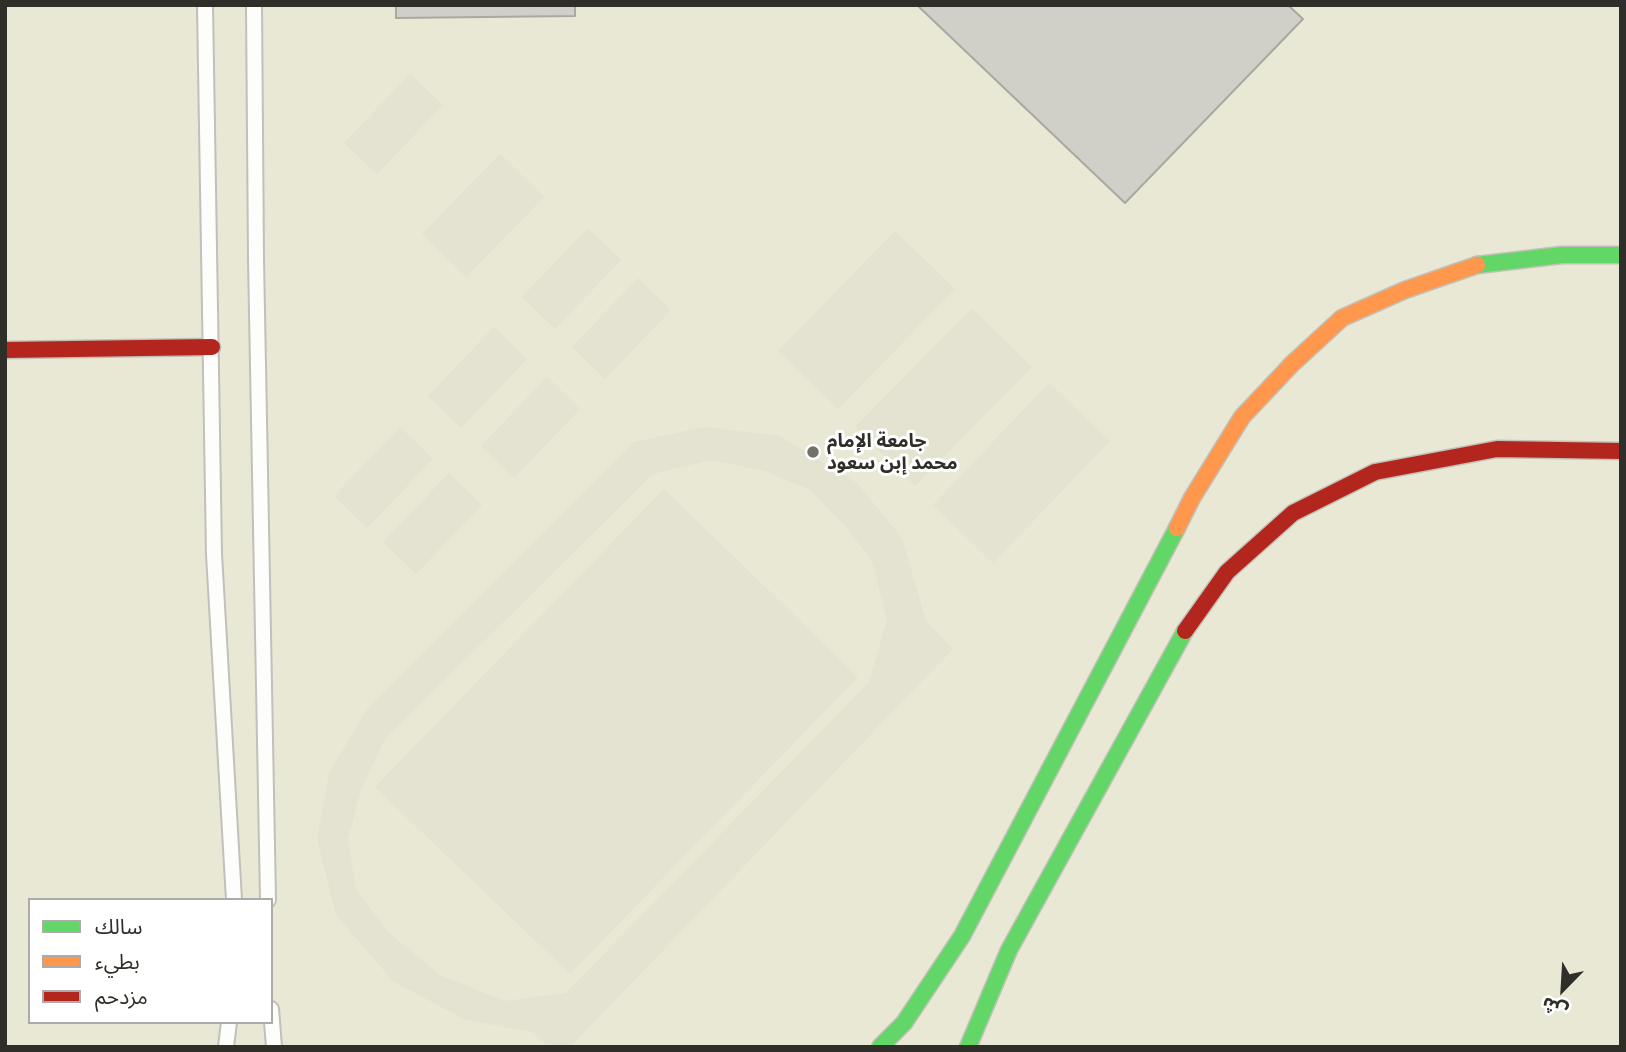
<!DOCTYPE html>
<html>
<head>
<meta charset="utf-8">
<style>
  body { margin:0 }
  #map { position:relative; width:1626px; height:1052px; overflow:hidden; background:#f1f0e6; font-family:"Golos Text","Noto Sans Arabic",sans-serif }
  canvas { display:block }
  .frame { position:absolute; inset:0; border:7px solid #2f2e28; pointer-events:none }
  .legend { position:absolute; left:28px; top:898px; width:245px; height:126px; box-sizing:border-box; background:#fff; border:2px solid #acaba9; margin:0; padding:9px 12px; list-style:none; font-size:21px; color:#2f2e28 }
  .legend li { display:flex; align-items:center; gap:14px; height:35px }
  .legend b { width:35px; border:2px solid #acaba9 }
  .north { position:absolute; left:1528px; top:954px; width:70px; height:70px; -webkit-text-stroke:5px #fff; paint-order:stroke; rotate:204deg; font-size:19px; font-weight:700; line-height:28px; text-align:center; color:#2f2e28 }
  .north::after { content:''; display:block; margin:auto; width:24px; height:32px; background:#2f2e28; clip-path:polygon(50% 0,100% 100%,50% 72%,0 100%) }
</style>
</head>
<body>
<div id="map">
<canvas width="1626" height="1052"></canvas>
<div class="frame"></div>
<ul class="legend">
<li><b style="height:9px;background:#63d668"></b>سالك</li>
<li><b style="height:9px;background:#ff974d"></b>بطيء</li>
<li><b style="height:9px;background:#b3261e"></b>مزدحم</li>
</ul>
<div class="north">ش</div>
</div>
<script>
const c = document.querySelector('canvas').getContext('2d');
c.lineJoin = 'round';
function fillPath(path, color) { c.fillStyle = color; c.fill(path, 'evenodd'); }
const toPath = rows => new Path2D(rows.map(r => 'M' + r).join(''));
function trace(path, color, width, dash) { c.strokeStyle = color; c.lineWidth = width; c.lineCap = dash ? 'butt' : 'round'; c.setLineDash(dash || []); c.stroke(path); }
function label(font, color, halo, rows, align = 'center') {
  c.font = font + ' "Golos Text","Noto Sans Arabic",sans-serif'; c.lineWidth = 6; c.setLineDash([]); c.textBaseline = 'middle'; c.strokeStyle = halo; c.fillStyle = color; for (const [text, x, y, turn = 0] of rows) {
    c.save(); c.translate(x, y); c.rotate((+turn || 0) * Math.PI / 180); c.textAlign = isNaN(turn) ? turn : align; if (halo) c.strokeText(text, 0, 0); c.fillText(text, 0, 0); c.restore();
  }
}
fillPath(toPath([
  [5,5,1621,5,1621,1047,5,1047],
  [30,900,271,900,271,1022,30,1022]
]), '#e9e8d5');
fillPath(toPath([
  [410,74,443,105,377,174,344,143],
  [500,154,544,197,466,277,422,234],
  [588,228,621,260,555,329,522,297],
  [895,231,955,289,838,409,778,351],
  [638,278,671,310,605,379,572,347],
  [972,308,1032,367,915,486,855,427],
  [494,327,527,359,461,428,428,396],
  [547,377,580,409,514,478,481,446],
  [1049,383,1110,441,993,563,933,505],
  [400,427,433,459,367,528,334,496],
  [704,427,780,436,857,483,902,538,926,621,953,649,570,1047,549,1047,533,1032,466,1020,394,982,336,915,317,839,329,773,368,708,634,442],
  [711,460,765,471,810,490,846,527,872,561,887,620,869,682,566,993,505,1001,440,975,389,933,356,889,348,840,361,789,385,739,653,474],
  [449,473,482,505,416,574,383,542],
  [664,489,858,677,570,974,375,787]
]), '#e4e2d0');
const building = toPath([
  [396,5,575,5,575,16,396,18,396,5],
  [917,5,1288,5,1303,19,1125,203,917,5]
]);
fillPath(building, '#d0d0c8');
trace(building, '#a9a8a1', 2);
const lane = toPath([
  [205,5,214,554,234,900],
  [254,5,256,259,268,900],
  [271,1009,274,1047],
  [226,1047,229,1022]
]);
const fast = toPath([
  [1477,265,1562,255,1621,255],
  [880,1047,904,1023,962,936,1177,528],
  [968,1047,1009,950,1185,631]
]);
const slow = toPath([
  [1177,528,1192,498,1242,417,1292,364,1342,318,1405,290,1477,265]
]);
const jam = toPath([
  [5,350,212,347],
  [1185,631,1227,572,1293,513,1375,472,1497,449,1621,451]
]);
trace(lane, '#c1c0b9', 18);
trace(fast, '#c1c0b9', 19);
trace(slow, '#c1c0b9', 19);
trace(jam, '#c1c0b9', 19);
trace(lane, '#fdfdfb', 14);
trace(fast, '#63d668', 16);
trace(slow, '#ff974d', 16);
trace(jam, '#b3261e', 16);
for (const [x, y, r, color] of [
  [813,452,7,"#73726a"]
]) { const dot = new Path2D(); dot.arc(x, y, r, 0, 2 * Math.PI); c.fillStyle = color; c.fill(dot); trace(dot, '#fff', 2.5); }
label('bold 19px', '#2f2e28', '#fff', [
  ["جامعة الإمام",827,441],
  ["محمد إبن سعود",827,463]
], 'left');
</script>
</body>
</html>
